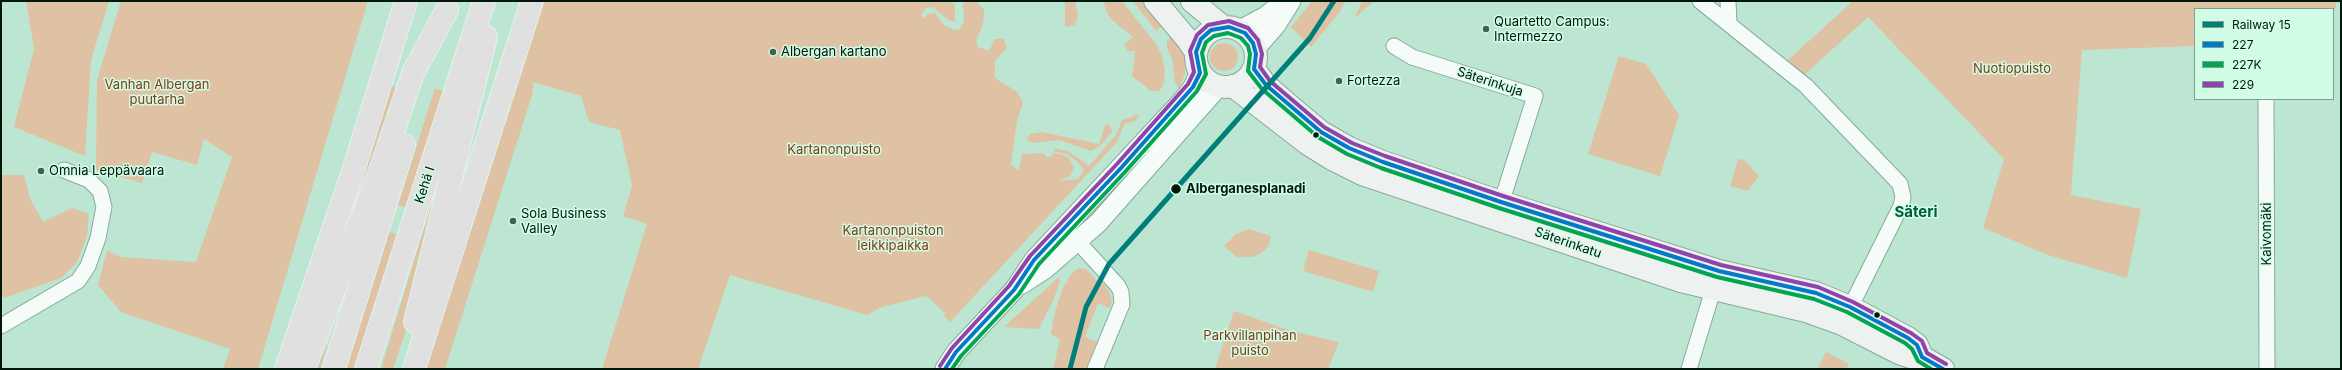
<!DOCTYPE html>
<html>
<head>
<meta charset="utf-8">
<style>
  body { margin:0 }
  #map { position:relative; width:2342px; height:370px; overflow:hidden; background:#bce6d1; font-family:Inter,sans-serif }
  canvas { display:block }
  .frame { position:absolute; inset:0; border:2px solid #00180c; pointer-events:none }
  .legend { position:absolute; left:2194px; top:8px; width:140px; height:92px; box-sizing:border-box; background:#d1fde6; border:1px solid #7da18f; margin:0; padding:5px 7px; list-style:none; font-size:12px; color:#00180c }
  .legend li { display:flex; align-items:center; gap:8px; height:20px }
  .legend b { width:20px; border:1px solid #7da18f }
</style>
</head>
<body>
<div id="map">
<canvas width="2342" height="370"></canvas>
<div class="frame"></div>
<ul class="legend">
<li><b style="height:5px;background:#007e79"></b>Railway 15</li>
<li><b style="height:5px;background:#007ac9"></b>227</li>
<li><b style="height:5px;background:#00a651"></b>227K</li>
<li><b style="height:5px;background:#8e44ad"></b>229</li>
</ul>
</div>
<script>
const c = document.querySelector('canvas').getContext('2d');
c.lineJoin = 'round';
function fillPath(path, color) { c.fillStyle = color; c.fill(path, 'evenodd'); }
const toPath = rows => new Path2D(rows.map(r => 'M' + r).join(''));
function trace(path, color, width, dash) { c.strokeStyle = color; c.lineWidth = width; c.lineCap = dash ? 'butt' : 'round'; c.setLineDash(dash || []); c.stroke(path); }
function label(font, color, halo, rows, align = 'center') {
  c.font = font + ' Inter,sans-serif'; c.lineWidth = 3; c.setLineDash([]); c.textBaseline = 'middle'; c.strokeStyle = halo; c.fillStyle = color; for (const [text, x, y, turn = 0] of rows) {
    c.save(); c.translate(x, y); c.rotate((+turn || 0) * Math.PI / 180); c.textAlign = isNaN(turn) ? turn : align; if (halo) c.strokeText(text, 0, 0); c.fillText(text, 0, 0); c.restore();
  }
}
fillPath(toPath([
  [26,1,109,1,91,60,85,156,14,127,34,49],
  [121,1,368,1,258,369,223,369,230,349,121,312,98,285,107,250,121,257,196,262,232,157,204,139,197,165,152,152,142,183,96,170,97,80],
  [544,1,951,1,955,5,955,22,948,20,933,7,926,8,921,15,925,18,928,14,935,13,945,26,955,30,960,29,964,21,963,4,966,1,976,1,984,9,984,16,982,28,976,40,978,47,989,51,995,39,1004,39,1007,48,995,61,995,78,1017,92,1023,102,1017,121,1011,165,1019,170,1022,154,1043,153,1048,158,1055,153,1063,155,1068,157,1074,167,1070,176,1060,181,1078,179,1084,171,1079,163,1067,154,1055,152,1053,148,1068,151,1089,166,1116,135,1122,120,1132,117,1136,114,1140,116,1133,122,1125,123,1117,142,950,322,944,316,946,314,926,296,882,307,867,315,730,275,698,369,602,369,647,224,623,216,632,186,620,130,589,122,581,96,533,82,533,92,445,369,420,369],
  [1065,1,1075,1,1078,16,1075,25,1065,27],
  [1103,1,1122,1,1156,44,1162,55,1165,71,1163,86,1159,91,1151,91,1132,76,1135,51,1128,51,1124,45,1133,37,1112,20,1107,13],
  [1133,1,1142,1,1162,26,1156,31],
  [1312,1,1346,1,1339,13,1311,47,1291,27],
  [1362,1,1374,1,1355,18,1356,14],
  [1853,1,2337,1,2333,17,2333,9,2195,9,2195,46,2082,50,2071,195,2141,209,2127,278,2048,255,1983,228,2004,159,1868,17,1803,76,1788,60],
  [1171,36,1182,48,1186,58,1185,74,1179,89,1175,82,1172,58,1167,48,1167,42],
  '1210 57a14 14 0 1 1 28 0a14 14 0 1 1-28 0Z',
  [1619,56,1646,64,1679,115,1660,176,1588,154],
  [390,86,400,89,347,236,341,234],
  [435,88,444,91,407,208,398,205],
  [1106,123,1111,127,1112,132,1100,146,1091,151,1059,140,1033,143,1026,140,1030,134,1042,132,1099,144],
  [1738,159,1744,160,1759,176,1748,191,1730,186],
  [1,175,24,175,30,198,43,222,72,208,89,214,87,236,77,263,61,278,4,298,1,293],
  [431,205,437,210,411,315,393,369,381,369],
  [1249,229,1271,236,1268,247,1261,253,1253,257,1237,257,1224,246,1236,234],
  [389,232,399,235,356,369,345,369],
  [1309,250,1379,271,1373,292,1303,271],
  [1079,268,1086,269,1101,285,1103,283,1110,293,1112,302,1110,308,1098,303,1085,337,1097,342,1086,369,1053,369,1060,340,1051,334,1055,311,1063,288,1072,273],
  [1059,277,1060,281,1053,301,1039,329,1004,327],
  [1234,311,1291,331,1339,342,1328,369,1215,369],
  [322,342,327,345,320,369,311,369],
  [1826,352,1849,364,1846,369,1818,369]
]), '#dfc1a3');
const minor = toPath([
  [1700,1,1806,86,1900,184,1903,197,1901,206,1846,316],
  [1728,1,1729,23],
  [1394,46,1412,57,1535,96,1499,210],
  [2266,99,2267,369],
  [1070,233,1118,286,1121,292,1122,304,1095,369],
  [1,326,78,281,88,266,98,238,104,207,100,191,89,180,64,170],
  [1689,369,1716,280]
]);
const tertiary = toPath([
  [1240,30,1266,16,1285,1],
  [1255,49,1276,25,1291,1],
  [1022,284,1045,269,1098,223,1219,86],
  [945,369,956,352,1014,290,1034,260,1184,99,1193,87,1200,73]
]);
const secondary = toPath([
  [1155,1,1187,39,1196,52],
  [1192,1,1223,27],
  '1196 57a30 30 0 1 1 60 0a30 30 0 1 1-60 0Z',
  [1254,69,1266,85,1290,106,1321,132,1349,148,1383,162,1501,202,1719,271,1816,293,1850,307,1908,338,1917,345,1922,357],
  [1233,86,1308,144,1332,159,1362,174,1681,281,1806,311,1842,324,1899,353,1911,357,1922,357,1943,369]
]);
const trunk = toPath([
  [415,322,486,37],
  [286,369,356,162,406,1],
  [304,369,383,162,413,73,447,10],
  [334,369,404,145],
  [366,369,484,1],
  [414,369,532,1]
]);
trace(minor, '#88aa9a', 17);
trace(tertiary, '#88aa9a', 21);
trace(secondary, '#88aa9a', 24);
trace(trunk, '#e1f4ea', 24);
trace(minor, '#f5fbf8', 15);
trace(tertiary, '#f5fbf8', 19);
trace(secondary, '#edf2f0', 22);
trace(trunk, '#e0e0e1', 22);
trace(toPath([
  [945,369,956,352,1014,290,1034,260,1121,168,1193,87,1200,73,1196,52,1201,39,1211,30,1229,27,1245,33,1253,43,1256,54,1254,69,1266,85,1321,132,1349,148,1383,162,1501,202,1719,271,1816,293,1850,307,1908,338,1917,345,1922,357,1943,369]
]), '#007ac9', 4);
trace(toPath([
  [952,369,961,356,1019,294,1039,264,1125,172,1197,91,1206,74,1202,53,1206,42,1214,36,1228,33,1241,38,1248,46,1250,54,1248,71,1262,89,1318,137,1347,154,1381,168,1499,208,1717,277,1814,299,1847,312,1905,343,1912,349,1918,361,1931,369]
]), '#00a651', 4);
trace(toPath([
  [940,366,952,348,1009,286,1030,256,1117,164,1188,84,1194,72,1190,51,1197,35,1208,25,1229,21,1248,28,1258,40,1262,54,1260,67,1270,81,1324,127,1352,143,1385,156,1503,196,1721,265,1818,287,1853,302,1911,333,1922,341,1927,353,1946,364]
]), '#8e44ad', 4);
trace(toPath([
  [1070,369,1086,307,1109,264,1310,38,1334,1]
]), '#007e79', 5);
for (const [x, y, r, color] of [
  [1486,29,4,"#426051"],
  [773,52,4,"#426051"],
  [1339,81,4,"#426051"],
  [1316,135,3.5,"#00180c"],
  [41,171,4,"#426051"],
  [1176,189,5.5,"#00180c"],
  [513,221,4,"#426051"],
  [1877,315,3.5,"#00180c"]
]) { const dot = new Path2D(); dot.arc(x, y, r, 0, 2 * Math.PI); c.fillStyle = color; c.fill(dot); trace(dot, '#d1fde6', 1.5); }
label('13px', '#00180c', '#d1fde6', [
  ["Quartetto Campus:",1494,22],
  ["Intermezzo",1494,37],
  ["Albergan kartano",781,52],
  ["Fortezza",1347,81],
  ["Omnia Leppävaara",49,171],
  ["Sola Business",521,214],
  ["Valley",521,229]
], 'left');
label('13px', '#843815', '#d1fde6', [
  ["Nuotiopuisto",2012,69],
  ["Vanhan Albergan",157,85],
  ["puutarha",157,100],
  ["Kartanonpuisto",834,150],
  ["Kartanonpuiston",893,231],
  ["leikkipaikka",893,246],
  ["Parkvillanpihan",1250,336],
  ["puisto",1250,351]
]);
label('13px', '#00180c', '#d1fde6', [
  ["Säterinkuja",1490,82,18],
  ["Kehä I",425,185,-72],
  ["Kaivomäki",2267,234,-90],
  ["Säterinkatu",1568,243,19]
]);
label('bold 13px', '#00180c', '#d1fde6', [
  ["Alberganesplanadi",1186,189]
], 'left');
label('bold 15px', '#025c3f', '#d1fde6', [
  ["Säteri",1916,212]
]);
</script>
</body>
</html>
